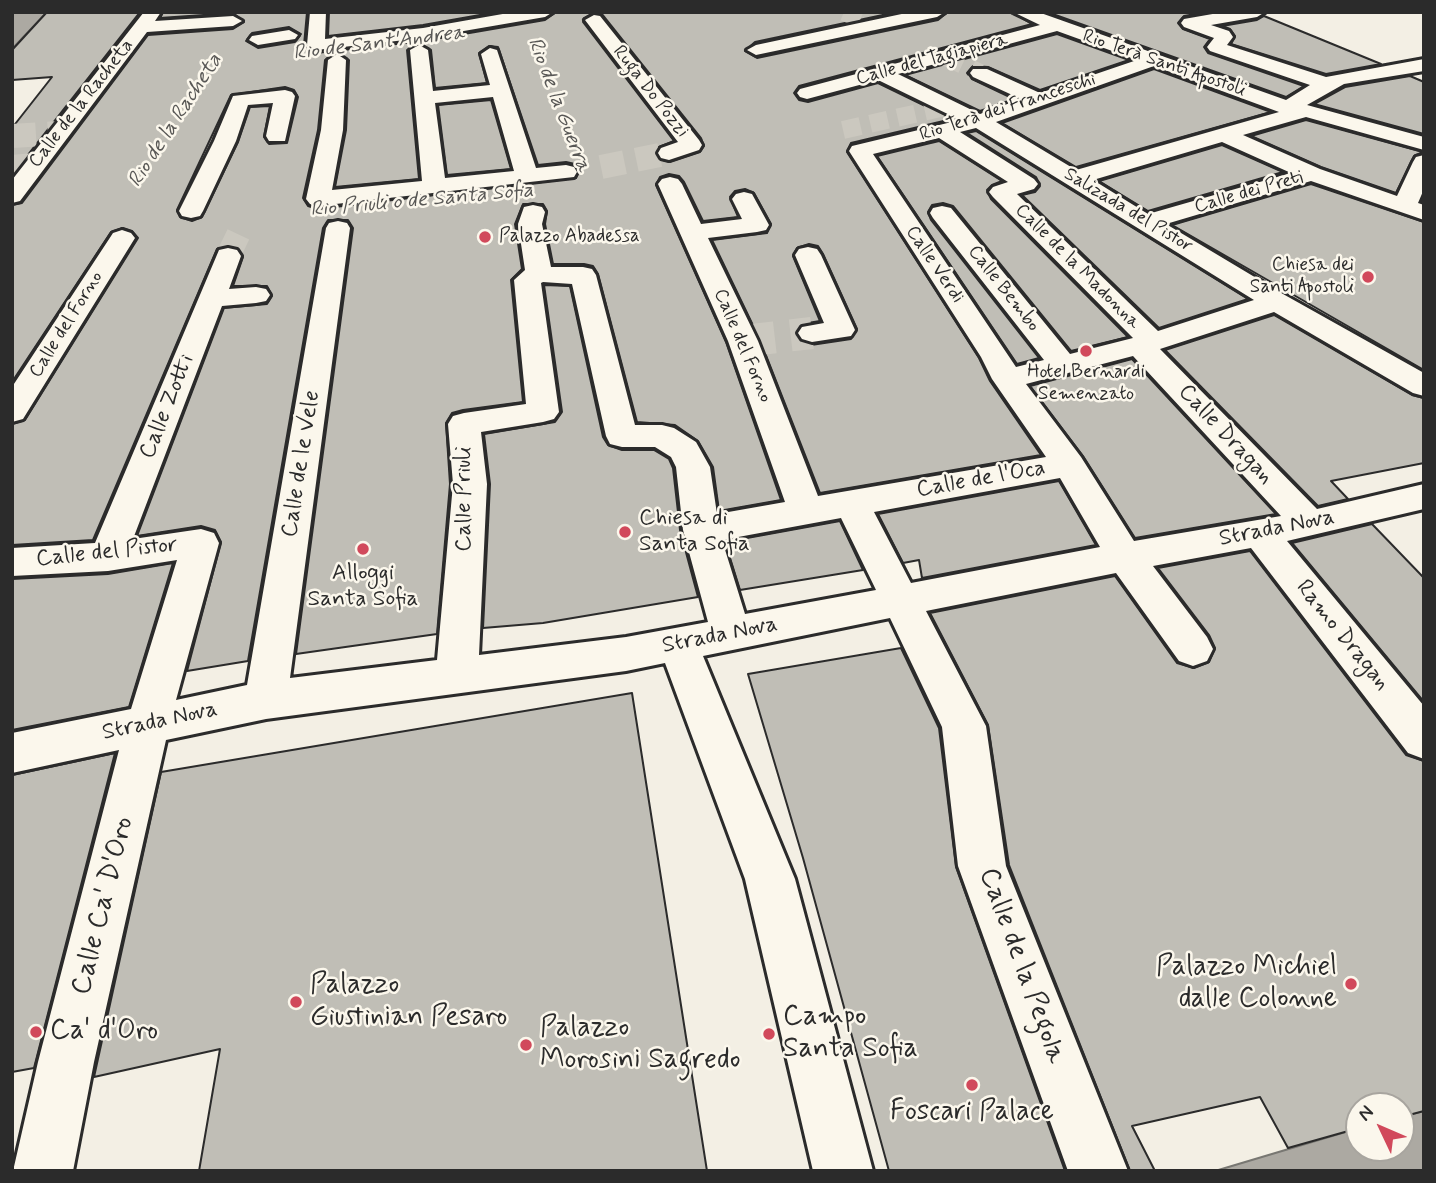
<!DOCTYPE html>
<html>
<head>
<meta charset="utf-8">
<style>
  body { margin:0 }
  #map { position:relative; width:1436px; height:1183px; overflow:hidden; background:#f3efe4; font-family:Mynerve,sans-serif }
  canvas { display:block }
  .frame { position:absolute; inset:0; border:14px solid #2b2b2b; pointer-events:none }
  .north { position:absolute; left:1345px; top:1092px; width:70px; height:70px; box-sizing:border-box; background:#fbf7ec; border:2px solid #a8a59f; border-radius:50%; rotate:314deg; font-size:19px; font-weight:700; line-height:28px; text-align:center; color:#2b2b2b }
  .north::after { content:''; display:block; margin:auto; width:24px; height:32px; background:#d1495b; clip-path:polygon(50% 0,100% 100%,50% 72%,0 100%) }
</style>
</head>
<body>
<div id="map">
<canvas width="1436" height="1183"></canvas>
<div class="frame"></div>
<div class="north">N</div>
</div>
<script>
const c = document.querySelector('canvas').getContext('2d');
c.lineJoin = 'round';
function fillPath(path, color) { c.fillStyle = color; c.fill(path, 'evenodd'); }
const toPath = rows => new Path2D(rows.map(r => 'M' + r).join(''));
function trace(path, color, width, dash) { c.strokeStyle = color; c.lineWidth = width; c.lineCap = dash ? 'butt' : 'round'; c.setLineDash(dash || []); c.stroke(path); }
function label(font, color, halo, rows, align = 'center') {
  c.font = font + ' Mynerve,sans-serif'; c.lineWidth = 5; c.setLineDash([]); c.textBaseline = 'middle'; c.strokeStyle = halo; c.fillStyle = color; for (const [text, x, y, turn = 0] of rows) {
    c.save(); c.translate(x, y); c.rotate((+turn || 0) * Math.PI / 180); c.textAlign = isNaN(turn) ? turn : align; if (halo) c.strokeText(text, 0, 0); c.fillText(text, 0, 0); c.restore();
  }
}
const water = toPath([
  [12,12,47,12,12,49,12,12],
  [1424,1111,1424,1171,1215,1171,1359,1128,1359,1148,1401,1148,1401,1117,1424,1111]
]);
fillPath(water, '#aca9a2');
trace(water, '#787772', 2);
const building = toPath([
  [47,12,140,12,12,175,12,128,52,77,12,80,12,50,47,12],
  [163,12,307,12,304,45,316,53,423,41,545,20,556,12,897,12,755,42,745,51,757,58,938,20,948,12,1011,12,1032,24,799,86,794,93,799,100,808,102,878,83,952,119,851,143,847,152,979,358,990,381,1041,455,820,493,760,340,712,240,767,233,771,224,754,193,745,189,735,191,730,197,738,217,703,221,684,182,679,176,669,174,660,177,656,185,726,342,781,500,719,511,713,467,698,441,675,425,637,422,598,274,593,266,584,264,553,264,545,224,547,211,543,204,523,204,515,224,522,269,511,280,523,402,463,410,452,413,446,423,450,484,437,634,296,654,353,228,348,220,328,220,323,228,248,661,187,671,221,542,215,530,201,526,137,536,224,308,267,304,272,296,267,286,233,286,243,257,239,249,227,245,217,249,93,540,12,545,12,424,25,420,138,238,132,231,123,228,111,232,12,382,12,205,22,203,148,35,233,29,244,22,233,13,160,18,163,12],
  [593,13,602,14,701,138,704,146,700,152,670,162,659,159,656,154,659,147,674,141,583,22,584,18,593,13],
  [289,27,301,34,295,42,258,48,246,41,252,33,289,27],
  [418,43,431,50,435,88,487,83,479,53,489,46,498,47,538,165,566,162,575,164,579,171,576,178,318,209,308,206,303,198,318,130,325,60,336,52,349,60,346,130,335,187,419,179,407,50,418,43],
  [285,87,294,90,298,97,287,143,269,144,264,137,270,106,250,107,238,142,202,217,192,221,180,217,177,210,231,95,285,87],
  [809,244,818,246,823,254,857,329,851,339,811,345,801,342,796,334,802,324,820,321,793,256,797,248,809,244],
  [329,12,497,12,423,25,328,36,329,12],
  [1047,12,1207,12,1184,16,1178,23,1183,29,1210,39,1204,47,1208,53,1304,86,1286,97,1047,12],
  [1264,16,1381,64,1326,74,1231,44,1235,36,1230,29,1222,26,1257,20,1264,16],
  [1057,34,1129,60,1040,90,988,67,973,66,967,73,972,79,1014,99,980,111,905,75,1057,34],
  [1154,69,1271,112,1076,167,1002,123,1154,69],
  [1410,76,1424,82,1424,134,1314,104,1345,87,1410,76],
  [491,100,511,169,447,175,438,105,491,100],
  [1306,120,1423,152,1414,156,1396,193,1321,167,1251,136,1306,120],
  [976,131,1248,299,1159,328,1022,195,1035,192,1040,186,1036,177,967,133,976,131],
  [939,141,1002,181,992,185,987,190,991,199,1128,337,1071,351,953,206,943,203,932,205,928,212,931,220,1039,358,1017,364,877,156,939,141],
  [1222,145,1283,172,1148,211,1099,181,1222,145],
  [1311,184,1424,222,1424,370,1172,225,1311,184],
  [544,285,570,286,603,437,608,445,622,450,654,450,669,459,673,468,680,530,698,597,543,623,483,628,490,484,484,434,555,422,562,412,544,285],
  [1274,315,1412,395,1424,398,1424,463,1331,481,1348,499,1318,506,1165,350,1274,315],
  [1132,359,1276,514,1135,538,1083,456,1030,386,1132,359],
  [1059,481,1096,545,922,578,919,560,903,563,878,514,1059,481],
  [840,521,863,570,740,590,725,542,840,521],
  [1372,524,1424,578,1424,702,1292,543,1372,524],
  [1250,551,1406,755,1424,761,1424,1111,1401,1117,1401,1106,1359,1106,1359,1128,1288,1148,1260,1097,1132,1126,1155,1171,1130,1171,1009,865,988,725,930,613,1115,576,1177,663,1194,668,1209,662,1215,648,1209,635,1158,568,1250,551],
  [173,563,129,707,12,730,12,579,108,574,173,563],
  [901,648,939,728,956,867,1065,1171,889,1171,803,858,748,674,901,648],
  [632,693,707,1171,199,1171,220,1049,94,1077,161,772,632,693],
  [115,753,34,1068,12,1072,12,775,115,753]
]);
fillPath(building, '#c0beb6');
trace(building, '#2b2b2b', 2);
trace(toPath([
  [844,12,868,22],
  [946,57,980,73],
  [843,130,949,106]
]), '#cbc8bf', 18, [18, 10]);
trace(toPath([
  [12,136,58,133],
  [12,167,35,165],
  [601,167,669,153],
  [228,256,240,231]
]), '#cbc8bf', 24, [24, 12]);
trace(toPath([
  [743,341,812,333]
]), '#cbc8bf', 32, [32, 16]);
const pedestrian = toPath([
  [144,12,161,12,155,21,233,16,242,21,233,26,147,32,20,201,12,203,12,180,144,12],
  [310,12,326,12,325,39,423,28,514,12,553,12,545,17,423,38,316,50,307,45,310,12],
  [911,12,945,12,937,17,756,55,747,50,756,45,911,12],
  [1013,12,1038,12,1286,100,1310,85,1210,51,1207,47,1214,38,1184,27,1181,23,1184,19,1224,12,1265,12,1257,17,1211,25,1229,31,1233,37,1227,45,1326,77,1424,59,1424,71,1344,84,1307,105,1424,137,1424,150,1306,117,1243,135,1320,169,1397,196,1413,162,1416,157,1424,155,1424,189,1418,203,1424,205,1424,220,1311,181,1166,224,1283,294,1424,373,1424,396,1413,393,1274,312,1160,349,1317,509,1424,484,1424,509,1287,541,1424,706,1424,759,1408,753,1251,548,1153,566,1207,637,1213,649,1207,661,1193,666,1179,661,1116,573,926,611,986,726,1006,866,1128,1171,1068,1171,958,866,942,727,890,618,703,656,795,879,873,1171,813,1171,745,879,665,663,626,671,266,719,166,740,94,1062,73,1171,13,1171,38,1062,119,750,12,773,12,733,131,709,177,560,108,571,12,576,12,548,95,543,219,250,228,248,237,250,241,256,229,289,256,287,266,289,270,295,266,301,256,303,222,306,133,539,201,529,214,533,219,543,176,700,247,685,326,228,329,223,338,221,347,223,350,228,290,678,437,660,453,484,448,424,453,416,464,413,526,404,514,280,525,270,518,224,524,207,533,205,542,207,545,212,542,224,551,267,583,267,592,269,596,275,635,425,662,425,674,428,696,442,710,467,717,514,785,502,728,341,658,184,662,179,670,177,678,179,682,184,701,224,742,219,732,199,736,194,744,192,752,194,769,225,766,230,757,232,708,238,758,341,818,496,1046,457,992,379,981,357,849,151,852,146,960,120,878,80,807,99,800,97,797,93,800,89,1040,25,1013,12],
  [1057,31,1137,60,1040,93,987,69,973,69,970,73,973,77,1021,99,980,114,898,74,1057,31],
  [1154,66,1279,112,1076,170,996,122,1154,66],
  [976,128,1254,300,1158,331,1017,194,1034,189,1038,184,1034,179,960,132,976,128],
  [939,138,1008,182,993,187,989,192,993,197,1133,338,1070,354,951,208,942,206,933,208,930,213,933,218,1044,360,1016,367,873,154,939,138],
  [1222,142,1291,173,1148,214,1093,180,1222,142],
  [543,282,572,284,606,436,610,444,622,447,655,447,671,457,676,467,683,530,708,622,626,637,479,655,487,484,481,432,543,422,554,419,559,412,541,283,543,282],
  [1133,356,1281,516,1134,541,1081,457,1026,384,1133,356],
  [1060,478,1100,547,911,583,874,512,1060,478],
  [841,518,876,590,745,614,722,540,841,518],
  [594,15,600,16,699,140,702,145,699,150,669,160,661,158,658,153,661,148,678,142,585,20,594,15],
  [289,30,298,35,295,39,258,45,249,40,252,36,289,30],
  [419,45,428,50,433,91,490,85,481,54,490,48,497,50,536,168,566,165,574,167,577,172,574,177,318,206,310,204,306,199,321,130,328,60,337,54,346,60,343,130,332,190,422,181,410,50,419,45],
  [493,97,514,171,445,178,435,103,493,97],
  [285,90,292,92,295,96,285,141,269,141,266,136,273,103,248,105,236,141,203,211,200,216,191,218,182,216,179,211,214,141,233,96,285,90],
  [122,230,131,233,135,238,23,419,12,422,12,387,113,233,122,230],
  [808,247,817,249,821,255,855,330,851,336,812,342,802,339,798,333,802,327,824,323,795,255,799,249,808,247]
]);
trace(pedestrian, '#2b2b2b', 6);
fillPath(pedestrian, '#fbf7ec');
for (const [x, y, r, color] of [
  [485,237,7,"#d1495b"],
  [1368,277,7,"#d1495b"],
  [1086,351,7,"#d1495b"],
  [625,532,7,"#d1495b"],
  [363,549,7,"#d1495b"],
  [1351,984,7,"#d1495b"],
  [296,1002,7,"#d1495b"],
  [36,1032,7,"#d1495b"],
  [769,1034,7,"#d1495b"],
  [526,1045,7,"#d1495b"],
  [972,1085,7,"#d1495b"]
]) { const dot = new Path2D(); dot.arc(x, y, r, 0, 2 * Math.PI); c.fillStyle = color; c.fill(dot); trace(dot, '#fbf7ec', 2.5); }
label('19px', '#2b2b2b', '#fbf7ec', [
  ["Calle del Tagiapiera",932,60,-15],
  ["Rio Terà Santi Apostoli",1164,64,19],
  ["Ruga Do Pozzi",650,92,52],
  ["Calle de la Racheta",82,104,-52],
  ["Rio Terà dei Franceschi",1008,108,-18],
  ["Calle dei Preti",1249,193,-16],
  ["Salizada del Pistor",1128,211,31],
  ["Calle Verdi",934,265,56],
  ["Calle de la Madonna",1077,267,45],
  ["Calle Bembo",1003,289,52],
  ["Calle del Forno",67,325,-58],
  ["Calle del Forno",742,346,67]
]);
label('19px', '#2b2b2b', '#fbf7ec', [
  ["Palazzo Abadessa",499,237],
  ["Chiesa dei",1354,266,"right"],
  ["Santi Apostoli",1354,288,"right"],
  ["Hotel Bernardi",1086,373,"center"],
  ["Semenzato",1086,395,"center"]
], 'left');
label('italic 21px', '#585755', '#fbf7ec', [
  ["Rio de Sant'Andrea",379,44,-7],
  ["Rio de la Guerra",558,105,69],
  ["Rio de la Racheta",176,121,-57],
  ["Rio Priuli o de Santa Sofia",422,201,-5]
]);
label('23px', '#2b2b2b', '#fbf7ec', [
  ["Calle Zotti",168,407,-68],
  ["Calle Dragan",1225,435,47],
  ["Calle de le Vele",302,464,-81],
  ["Calle de l'Oca",981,480,-10],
  ["Calle Priuli",465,499,-90],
  ["Strada Nova",1277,529,-11],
  ["Calle del Pistor",107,553,-6],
  ["Strada Nova",720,636,-11],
  ["Ramo Dragan",1342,636,51],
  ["Strada Nova",160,722,-12]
]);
label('23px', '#2b2b2b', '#fbf7ec', [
  ["Chiesa di",639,519],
  ["Santa Sofia",639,545],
  ["Alloggi",363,574,"center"],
  ["Santa Sofia",363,600,"center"]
], 'left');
label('28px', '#2b2b2b', '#fbf7ec', [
  ["Calle Ca' D'Oro",104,906,-76],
  ["Calle de la Pegola",1021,966,70]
]);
label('28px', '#2b2b2b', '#fbf7ec', [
  ["Palazzo Michiel",1337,968,"right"],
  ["dalle Colonne",1337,1000,"right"],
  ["Palazzo",310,986],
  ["Giustinian Pesaro",310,1018],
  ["Campo",783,1018],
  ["Santa Sofia",783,1050],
  ["Palazzo",540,1029],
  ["Morosini Sagredo",540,1061],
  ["Ca' d'Oro",50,1032],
  ["Foscari Palace",972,1113,"center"]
], 'left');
</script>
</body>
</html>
